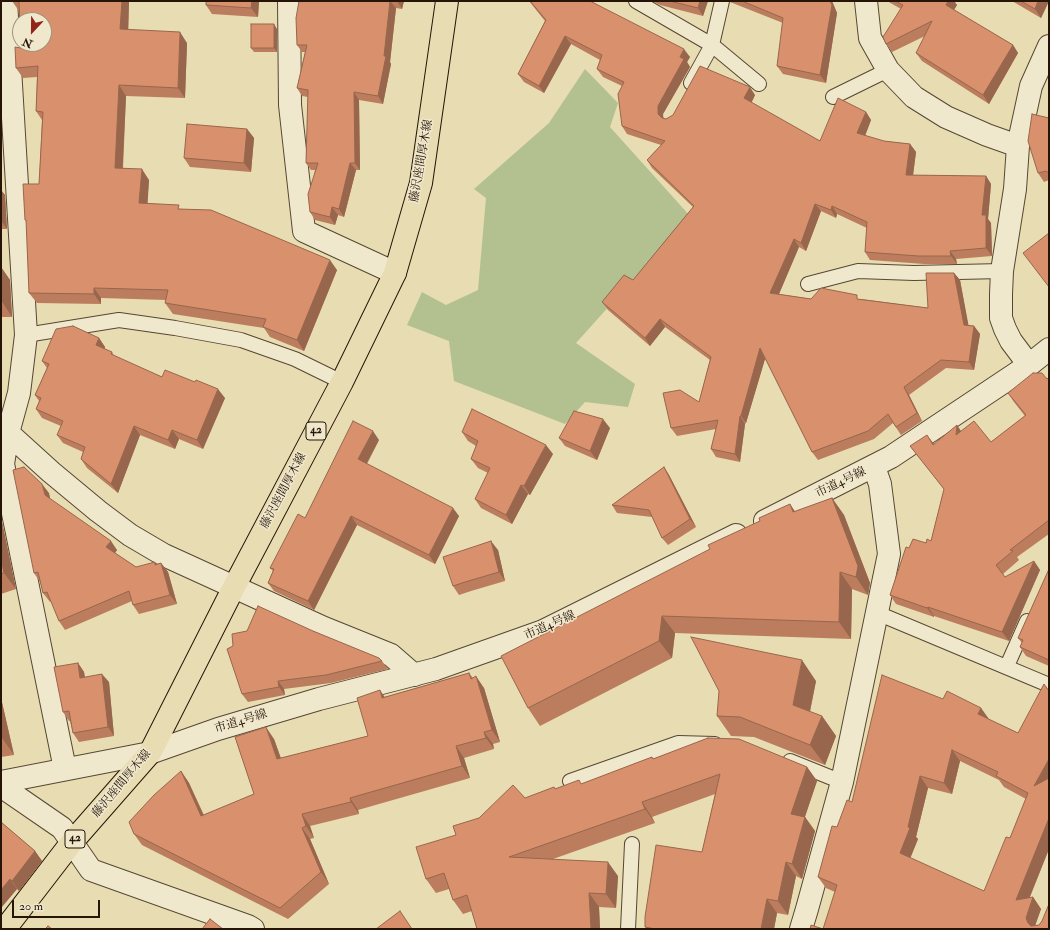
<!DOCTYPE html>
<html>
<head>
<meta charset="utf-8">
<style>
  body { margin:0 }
  #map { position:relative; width:1050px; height:930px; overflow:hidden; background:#e8dcb2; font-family:"IM FELL Double Pica",serif }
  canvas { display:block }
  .frame { position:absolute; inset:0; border:2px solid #261507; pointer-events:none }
  .north { position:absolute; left:12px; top:12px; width:40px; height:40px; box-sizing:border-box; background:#f0e8cd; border:1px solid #9f947e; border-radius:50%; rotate:202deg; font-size:11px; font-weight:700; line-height:16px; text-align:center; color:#261507 }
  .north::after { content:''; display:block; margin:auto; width:14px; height:18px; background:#8f2418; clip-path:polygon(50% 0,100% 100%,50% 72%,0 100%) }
  .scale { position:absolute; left:12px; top:900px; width:88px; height:18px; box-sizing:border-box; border:2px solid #261507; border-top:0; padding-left:5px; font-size:12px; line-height:14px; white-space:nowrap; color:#261507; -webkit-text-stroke:3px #f0e8cd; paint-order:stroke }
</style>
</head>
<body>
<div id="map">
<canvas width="1050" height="930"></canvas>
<div class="frame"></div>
<div class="north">N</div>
<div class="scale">20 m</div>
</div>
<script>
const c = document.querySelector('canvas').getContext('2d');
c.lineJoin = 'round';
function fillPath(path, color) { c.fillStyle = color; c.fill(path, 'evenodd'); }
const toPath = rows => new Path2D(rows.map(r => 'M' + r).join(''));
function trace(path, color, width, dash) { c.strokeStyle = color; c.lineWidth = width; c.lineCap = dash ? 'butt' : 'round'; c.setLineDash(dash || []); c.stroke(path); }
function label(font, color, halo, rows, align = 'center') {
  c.font = font + ' "IM FELL Double Pica","Noto Serif JP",serif'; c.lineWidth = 3; c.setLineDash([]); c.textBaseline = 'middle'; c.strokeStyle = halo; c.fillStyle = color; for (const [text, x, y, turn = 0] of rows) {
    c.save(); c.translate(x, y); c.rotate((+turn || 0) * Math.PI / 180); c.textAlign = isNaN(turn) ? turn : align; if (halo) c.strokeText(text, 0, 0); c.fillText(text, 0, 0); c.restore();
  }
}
fillPath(toPath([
  [585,69,618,103,610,127,690,216,576,343,635,384,628,407,585,402,565,424,454,381,449,341,407,325,422,292,446,305,478,290,486,198,474,189,549,123]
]), '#b2c18f');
const service = toPath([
  [636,1,712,45,691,83],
  [722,1,712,45,759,84],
  [833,97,888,70],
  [808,284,858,271,914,273,1002,271],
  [26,335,119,320,175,328,241,340,295,359,342,382],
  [877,613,1049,685],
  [1007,666,1027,621],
  [790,761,842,782],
  [570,781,678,743,715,744],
  [628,929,632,844]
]);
const minor = toPath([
  [6,1,26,335,19,393,8,433,3,464,65,769],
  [289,1,290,105,304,231,395,273],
  [866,1,870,38,888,70,914,97,946,117,987,135,1018,146],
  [1029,365,1011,341,1005,329,1001,318,1001,294,1002,271,1015,189,1018,146,1031,86,1049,46],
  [1,425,8,433,51,472,98,511,130,535,164,555,324,628,391,655,414,675],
  [1,786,62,828,91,870,248,926,253,929],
  [801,929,807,909,842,782,889,554,880,484,874,467]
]);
const tertiary = toPath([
  [765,521,891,457,1029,365,1049,349],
  [1,782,150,753,218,729,319,699,436,669,543,631,736,535]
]);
const primary = toPath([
  [5,929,72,842,150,753,234,587,342,382,395,273,421,183,447,1]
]);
trace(service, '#564732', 16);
trace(minor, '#564732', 24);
trace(tertiary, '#564732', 24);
trace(primary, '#261507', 24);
trace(service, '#f0e8cd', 14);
trace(minor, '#f0e8cd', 22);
trace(tertiary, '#f0e8cd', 22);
trace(primary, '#e8dcb2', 22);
fillPath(toPath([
  [12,1,129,1,128,30,187,43,185,98,126,96,123,169,149,180,147,203,181,209,337,270,304,351,270,337,264,328,173,314,165,303,166,300,101,298,101,304,37,303,29,293,27,222,25,220,39,184,42,120,36,111,37,77,23,78,16,68,21,48,19,11],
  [259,1,258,17,212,14,206,5],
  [299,1,404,1,402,9,396,8,390,62,391,64,383,104,359,100,360,170,356,170,344,217,338,215,335,225,315,220,310,212,315,170,311,170,306,163,308,97,302,96,297,88,305,52,302,52,297,45],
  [529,1,590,1,690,57,687,62,690,67,663,114,663,118,666,119,755,95,751,103,820,141,866,112,871,120,865,136,884,141,910,144,916,152,913,175,986,176,991,184,988,219,991,223,992,256,956,259,957,264,924,264,870,260,865,252,867,228,837,214,836,218,821,211,806,251,799,247,779,294,811,299,861,299,928,308,954,273,960,280,968,325,974,326,980,334,974,370,946,368,909,395,922,421,901,435,893,423,874,439,818,460,812,452,765,358,746,423,745,424,740,462,716,457,711,449,716,429,677,436,671,428,699,402,710,360,665,327,650,346,608,310,602,302,633,280,693,207,652,168,647,160,661,145,627,134,622,126,622,86,603,77,597,69,600,60,571,44,544,93,524,82,518,74,545,21],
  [652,1,708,1,703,16,660,5],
  [730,1,832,1,837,13,826,83,783,74,777,66,783,23,730,2],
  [887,1,954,1,957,5,954,10,1013,45,1018,53,989,104,922,61,916,53,925,36,892,52,886,44,901,9],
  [1012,1,1049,1,1041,18],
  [277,29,277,52,254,52,251,48],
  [1049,118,1049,180,1044,182,1038,173],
  [247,129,254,138,251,172,190,167,184,158],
  [1,190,5,195,7,229,1,229],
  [1,267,10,280,12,317,1,317],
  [99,338,105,347,105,349,112,352,114,356,162,377,225,398,203,449,179,439,175,449,140,435,118,493,87,468,81,459,83,452,63,443,57,435,61,426,42,418,36,409,39,401,35,395,47,368,42,361],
  [1049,377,1049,534,1017,557,1019,560,1003,574,1005,577,1034,561,1040,570,1009,641,934,616,934,617,896,604,890,595,909,548,931,541,944,489,917,455,910,446,934,444,961,431,991,442,1025,416,1014,402,1008,393,1047,379],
  [610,428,597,460,565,446,559,438],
  [462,432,553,454,530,495,528,494,512,524,481,508,475,499,488,473,478,468,471,459,476,446,468,441],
  [379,440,367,464,459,516,435,564,357,525,314,610,274,591,268,583,273,571,270,568,305,518],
  [664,467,669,475,696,527,668,545,662,538,652,517,617,513,612,505],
  [49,493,50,499,117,550,115,553,136,567,156,564,161,563,168,572,177,604,139,614,133,605,132,601,65,630,59,621,51,601,50,602,43,593,40,582,34,573],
  [832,498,844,515,870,583,868,595,852,589,851,639,675,633,672,658,540,726,528,708,710,549,790,504,795,512],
  [1,517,16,589,1,594],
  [498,550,505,581,471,591,459,595,453,586],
  [1049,569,1049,666,1026,656,1020,647,1022,643,1018,638],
  [313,631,382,661,388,669,331,683,284,689,285,695,248,702,242,694],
  [78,663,84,672,85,677,109,682,114,736,79,742,73,733,70,721,69,721,63,712],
  [469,673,473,678,484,688,500,742,493,744,494,749,464,758,470,778,358,810,359,814,310,826,314,838,310,839,329,884,288,919,142,845,134,834,181,771,189,783,204,815,254,794,274,739,281,758,368,736,385,697],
  [816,681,810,712,822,716,836,736,825,765,754,737,731,736,717,716],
  [1049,691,1049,849,1029,898,1033,897,1041,909,1035,925,1039,925,1042,921,1049,904,1049,929,810,929,823,929,835,892,826,888,818,877,837,827,852,802,943,699,981,708,988,719,1018,733],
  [960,761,999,780,1004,787,1026,799,1010,838,984,891,910,858,918,839,916,837,928,788,952,794],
  [1,698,14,755,1,757],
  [652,757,653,759,807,767,817,781,805,817,815,831,802,879,796,876,788,915,777,913,774,929,647,929,645,927,702,852,715,794,652,817,655,823,553,859,618,876,616,908,599,907,600,929,477,929,472,911,463,914,453,900,449,889,436,893,426,879,456,835,479,818,554,787,555,789,582,784],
  [1,822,35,851,42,861,19,891,17,889,1,908]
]), '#bb7d5e');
fillPath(toPath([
  [122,1,129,1,128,40,120,29],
  [252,1,259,1,258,17,251,8],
  [390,1,396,8,390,62,391,64,383,104,378,96,384,56],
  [397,1,404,1,402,9],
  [700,1,708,1,703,16,698,8],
  [830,1,832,1,837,13,826,83,820,75],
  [948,1,954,1,957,5,952,13,946,5],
  [1038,1,1049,1,1041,18,1035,9],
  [274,24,277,29,277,52,274,48],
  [180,32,187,43,185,98,178,88],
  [565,36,571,44,544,93,539,86],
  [1013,45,1018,53,989,104,983,95],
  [684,49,690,57,687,62,690,67,663,114,664,122,658,114,658,106,680,57],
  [119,85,126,96,122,179,115,168],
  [750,87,755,95,750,106,744,98],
  [354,92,359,100,360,170,355,163],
  [866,112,871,120,863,141,857,133],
  [247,129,254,138,251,172,244,163],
  [910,144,916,152,912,183,906,175],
  [350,163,356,170,344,217,339,209],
  [142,169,149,180,147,213,139,203],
  [986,176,991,184,988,219,991,223,992,256,986,248,982,215],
  [1,190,5,195,7,229,1,221],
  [815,204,821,211,806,251,801,243],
  [832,206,837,214,836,218,831,210],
  [332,207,338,215,335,225,330,217],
  [794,239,799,247,776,301,770,293],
  [950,251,956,259,957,264,951,256],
  [330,260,337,270,304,351,297,340],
  [1,267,10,280,12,317,1,300],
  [954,273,960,280,970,333,964,325],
  [94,288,101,298,101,304,94,294],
  [660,319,665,327,650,346,645,338],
  [974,326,980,334,974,370,969,362],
  [99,338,105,347,102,354,96,345],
  [760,348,766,356,746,423,741,416],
  [904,387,909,395,922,421,917,413],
  [218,389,225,398,203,449,197,440],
  [740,416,745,424,740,462,735,454],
  [603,419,610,428,597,460,590,451],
  [957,425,963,434,956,435],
  [134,426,140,435,118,493,111,484],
  [172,430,179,439,175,449,168,440],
  [373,431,379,440,364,468,358,459],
  [927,435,934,444,939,454,933,445],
  [546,445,553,454,530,495,524,486],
  [664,467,669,475,696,527,690,519],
  [42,484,49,493,51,504,45,495],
  [521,485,528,494,512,524,506,515],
  [832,498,844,515,870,583,868,595,856,577],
  [790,504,802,522,793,512],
  [453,508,459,516,435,564,429,555],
  [351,516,357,525,314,610,308,601],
  [1,517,16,589,4,573,1,557],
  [111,541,117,550,113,556,106,547],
  [491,541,498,550,505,581,499,572],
  [1034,561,1040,570,1009,641,1002,632],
  [161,563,168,572,177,604,170,595],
  [840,572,852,589,851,639,839,622],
  [928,607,934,616,934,617,927,608],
  [662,616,675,633,672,658,659,641],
  [802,660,816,681,807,725,793,705],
  [78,663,84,672,86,687,80,678],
  [102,674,109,682,114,736,108,727],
  [476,676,484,688,500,742,492,730],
  [278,681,284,689,285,695,279,687],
  [380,690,388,702,382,698],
  [1,698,14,755,2,738,1,732],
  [981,708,989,719,978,714],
  [822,716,836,736,825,765,810,745],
  [266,727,274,739,285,771,277,759],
  [484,732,493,744,494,749,486,738],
  [456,746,464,758,470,778,462,766],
  [952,750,960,761,952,794,944,783],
  [1049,759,1049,785,1034,786],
  [807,767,817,781,801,828,791,814],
  [181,771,189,783,209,828,201,816],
  [920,776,928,788,916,837,918,839,908,864,900,853,908,827],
  [350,798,358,810,359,814,351,802],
  [642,802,652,817,655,823,645,809],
  [302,814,310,826,314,838,306,826],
  [805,817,815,831,802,879,792,864],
  [1049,818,1049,849,1024,912,1016,900],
  [302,828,310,839,329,884,321,872],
  [35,851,42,861,19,891,12,881],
  [608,862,618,876,616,908,606,894],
  [786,862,796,876,788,915,778,901],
  [10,879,17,889,1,908,1,890],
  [589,893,599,907,600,929,591,929],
  [1033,897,1041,909,1034,929,1028,923,1026,918],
  [767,899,777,913,774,929,761,929]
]), '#98664c');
const building = toPath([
  [19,1,122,1,120,29,180,32,178,88,119,85,115,168,142,169,139,203,179,205,178,209,211,210,330,260,297,340,263,327,266,319,165,303,168,290,94,288,94,294,29,293,26,220,25,220,23,184,39,184,43,112,36,111,38,66,16,68,15,47,21,48,21,44,44,44,44,20,20,20,20,31,19,1],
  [206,1,252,1,251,8,206,5,206,1],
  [299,1,390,1,384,56,386,56,378,96,354,92,355,163,350,163,339,209,332,207,330,217,310,212,308,194,318,163,306,163,308,90,297,88,307,45,297,45,296,18,299,1],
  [530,1,590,1,684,49,680,57,684,59,658,106,658,114,662,118,666,119,673,115,700,66,750,87,744,98,820,141,838,98,866,112,857,133,884,141,910,144,906,175,986,176,982,215,986,215,986,248,950,251,951,256,918,256,865,252,867,222,832,206,831,210,815,204,801,243,794,239,770,293,811,299,821,288,857,295,857,299,928,308,926,273,954,273,964,325,974,326,969,362,941,360,904,387,917,413,896,427,888,414,868,431,812,452,760,348,741,416,740,416,735,454,711,449,718,420,671,428,663,393,680,390,699,402,711,357,660,319,645,338,602,302,624,275,633,280,694,206,647,160,665,141,622,126,618,94,624,82,597,69,602,55,565,36,539,86,518,74,546,20,530,1],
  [670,1,700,1,698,8,670,1],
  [742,1,830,1,832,5,820,75,777,66,783,18,742,1],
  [895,1,948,1,946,5,1013,45,983,95,916,53,932,21,886,44,883,37,903,5,895,1],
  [1021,1,1038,1,1035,9,1021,1],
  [251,24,274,24,274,48,251,48,251,24],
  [1032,114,1049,118,1049,173,1046,171,1038,173,1028,141,1032,114],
  [187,124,247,129,244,163,184,158,187,124],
  [1049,233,1049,287,1023,253,1049,233],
  [73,326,99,338,96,345,112,352,111,354,162,377,165,370,195,382,196,380,218,389,197,440,172,430,168,440,134,426,111,484,81,459,85,447,57,435,63,421,36,409,41,398,35,395,49,364,42,361,56,329,73,326],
  [1033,373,1042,373,1047,379,1049,377,1049,520,1010,550,1013,551,996,565,1005,577,1034,561,1002,632,928,607,927,608,890,595,906,547,909,548,913,539,926,543,927,539,931,541,944,489,910,446,927,435,933,445,957,425,956,435,974,421,991,442,1026,415,1008,393,1033,373],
  [472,409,546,445,524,486,521,485,506,515,475,499,490,468,471,459,478,441,462,432,472,409],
  [574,411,603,419,590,451,559,438,574,411],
  [353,421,373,431,358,459,453,508,429,555,351,516,308,601,268,583,274,569,270,568,298,514,305,518,353,421],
  [24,467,42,484,45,495,111,541,106,547,136,567,155,562,155,565,161,563,170,595,133,605,129,591,59,621,47,592,43,593,38,572,34,573,13,470,24,467],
  [664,467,690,519,662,538,649,510,612,505,664,467],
  [832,498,858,566,856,577,840,572,839,622,662,616,659,641,528,708,501,656,710,549,708,545,760,521,759,518,790,504,793,512,832,498],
  [491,541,499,572,465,582,453,586,443,557,491,541],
  [1,557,4,573,1,574,1,557],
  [1049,569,1049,660,1020,647,1023,640,1018,638,1049,569],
  [258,606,313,631,379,658,382,661,326,675,278,681,279,687,242,694,227,649,233,646,232,634,247,631,258,606],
  [691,637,802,660,793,705,822,716,810,745,740,717,717,716,719,691,691,637],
  [78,663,80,678,102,674,108,727,73,733,69,711,63,712,54,667,78,663],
  [469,673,471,679,476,676,492,730,484,732,486,738,456,746,462,766,350,798,351,802,302,814,306,826,302,828,321,872,280,908,134,834,129,822,154,795,181,771,201,816,254,794,235,737,266,727,277,759,368,736,357,698,380,690,382,698,469,673],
  [882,675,943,699,947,691,981,708,978,714,1018,733,1044,684,1049,691,1049,759,1034,786,1049,778,1049,818,1016,900,1033,897,1026,918,1028,923,1031,926,1039,925,1042,921,1049,904,1049,928,1046,929,810,929,811,925,823,929,837,885,818,877,832,826,837,827,847,800,852,802,882,675],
  [952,750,998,772,996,776,1028,793,1010,838,1006,837,984,891,900,853,910,828,908,827,920,776,944,783,952,750],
  [1,732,2,738,1,739,1,732],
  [708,738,739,739,807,767,791,814,805,817,792,864,786,862,778,901,767,899,761,929,655,929,645,927,645,917,656,845,702,852,720,774,642,802,645,809,509,857,608,862,606,894,589,893,591,929,477,929,467,895,453,900,444,873,426,879,416,847,456,835,453,826,479,818,513,785,525,798,554,787,555,789,579,780,581,784,652,757,653,759,708,738],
  [1,822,35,851,12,881,10,879,1,890,1,822],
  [400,911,412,929,376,929,400,911],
  [210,919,223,929,202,929,210,919],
  [48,926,52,929,45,929,48,926]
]);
fillPath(building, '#d9916d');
trace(building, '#98664c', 1);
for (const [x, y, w] of [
  [316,431,20],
  [75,839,20]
]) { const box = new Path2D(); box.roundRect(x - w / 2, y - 9, w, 18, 3); c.fillStyle = '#f0e8cd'; c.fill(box); trace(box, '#261507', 1); }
label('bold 11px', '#261507', null, [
  ["42",316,431],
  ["42",75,839]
]);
label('12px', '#261507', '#f0e8cd', [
  ["藤沢座間厚木線",422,161,-80],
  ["市道4号線",841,483,-26],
  ["藤沢座間厚木線",284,491,-62],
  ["市道4号線",550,626,-24],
  ["市道4号線",241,722,-17],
  ["藤沢座間厚木線",122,784,-50]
]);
</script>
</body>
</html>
